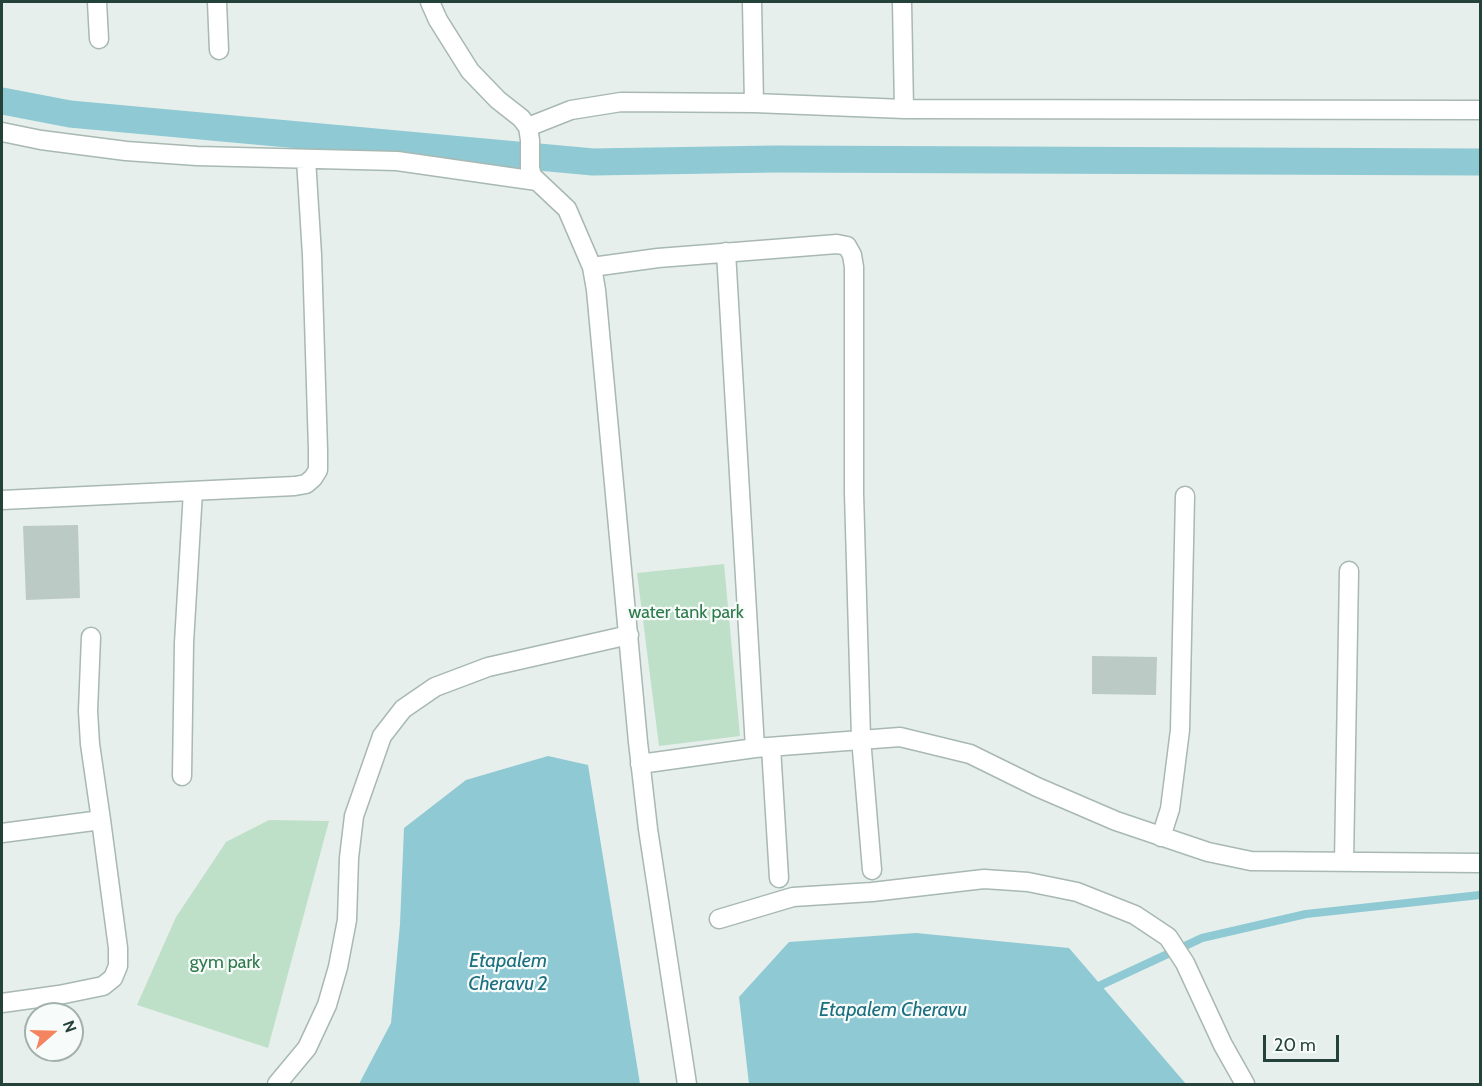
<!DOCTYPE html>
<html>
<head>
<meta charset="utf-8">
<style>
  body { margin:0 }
  #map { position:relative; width:1482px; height:1086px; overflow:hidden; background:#e6efeb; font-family:Cabin,sans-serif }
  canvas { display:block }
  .frame { position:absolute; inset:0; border:3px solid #24423a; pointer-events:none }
  .north { position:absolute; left:24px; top:1002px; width:60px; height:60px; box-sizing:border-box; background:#f7fbf9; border:2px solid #a3b1ad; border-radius:50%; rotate:70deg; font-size:16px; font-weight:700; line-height:24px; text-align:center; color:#24423a }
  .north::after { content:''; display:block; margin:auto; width:21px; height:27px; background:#f4845f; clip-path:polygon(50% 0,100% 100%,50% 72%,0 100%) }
  .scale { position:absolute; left:1263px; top:1035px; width:76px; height:27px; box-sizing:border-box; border:3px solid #24423a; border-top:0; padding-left:8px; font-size:18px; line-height:21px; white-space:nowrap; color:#24423a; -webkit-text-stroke:4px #f7fbf9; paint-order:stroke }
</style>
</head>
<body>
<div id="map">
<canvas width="1482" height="1086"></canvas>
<div class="frame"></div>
<div class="north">N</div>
<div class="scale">20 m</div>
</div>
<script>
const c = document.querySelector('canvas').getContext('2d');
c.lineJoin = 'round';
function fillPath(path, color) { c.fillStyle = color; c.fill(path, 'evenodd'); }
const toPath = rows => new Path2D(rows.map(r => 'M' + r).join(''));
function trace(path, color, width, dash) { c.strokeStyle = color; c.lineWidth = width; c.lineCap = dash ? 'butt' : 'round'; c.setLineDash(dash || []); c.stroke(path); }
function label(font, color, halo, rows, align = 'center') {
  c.font = font + ' Cabin,sans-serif'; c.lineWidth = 4.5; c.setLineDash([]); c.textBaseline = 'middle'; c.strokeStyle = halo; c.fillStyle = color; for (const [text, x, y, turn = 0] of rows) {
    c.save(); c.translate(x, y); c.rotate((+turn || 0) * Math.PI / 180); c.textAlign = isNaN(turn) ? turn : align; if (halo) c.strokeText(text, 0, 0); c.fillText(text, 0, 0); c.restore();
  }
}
fillPath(toPath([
  [724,564,740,736,659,746,637,573],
  [269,820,329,821,268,1048,137,1005,176,917,226,842]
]), '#bfe0c8');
fillPath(toPath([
  [548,756,588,765,640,1084,359,1084,391,1023,400,924,404,828,466,780],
  [916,933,1069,948,1186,1084,749,1084,739,997,789,942]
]), '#8ec9d4');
trace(toPath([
  [1101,985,1202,938,1306,914,1480,895]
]), '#8ec9d4', 8);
trace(toPath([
  [2,101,70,114,593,162,775,159,1480,162]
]), '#8ec9d4', 27);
fillPath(toPath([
  [78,525,80,598,26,600,23,526],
  [1092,656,1157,657,1156,695,1092,694]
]), '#bbcac4');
const minor = toPath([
  [97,2,99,39],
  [217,2,219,50],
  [430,2,438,20,470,71,498,100,521,118,528,127,530,140,530,168,532,176,567,209,592,267,596,290,638,742,648,829,687,1084],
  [752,2,754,103],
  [902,2,904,109],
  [528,127,571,110,621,102,754,103,904,109,1480,110],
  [2,132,41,140,126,151,197,156,397,161,537,181],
  [726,252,755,748],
  [592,267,658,258,837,244,847,246,852,255,854,267,854,493,861,738,872,870],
  [2,500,295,486,306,484,313,478,318,470,318,450,312,255,306,159],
  [91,637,88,711,90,744,101,820],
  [771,747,779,878],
  [640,764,755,748,900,737,970,754,1037,787,1116,821,1208,852,1251,861,1480,863],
  [182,776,184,643,193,491],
  [2,833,101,820,118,948,118,966,113,978,103,986,59,995,2,1003],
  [1161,837,1170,809,1180,730,1185,496],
  [1344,862,1349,571],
  [719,919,793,897,872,892,984,879,1028,882,1077,892,1135,915,1168,937,1185,963,1223,1045,1245,1084],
  [277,1084,307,1048,327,1005,338,967,347,920,349,858,354,816,382,736,403,709,435,687,488,667,629,635]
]);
trace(minor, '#a8b8b2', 21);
trace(minor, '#fff', 18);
label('18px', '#2d7a4b', '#f7fbf9', [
  ["water tank park",686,613],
  ["gym park",225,963]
]);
label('italic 20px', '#1c6f80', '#f7fbf9', [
  ["Etapalem",508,961],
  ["Cheravu 2",508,984],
  ["Etapalem Cheravu",893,1010]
]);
</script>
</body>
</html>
